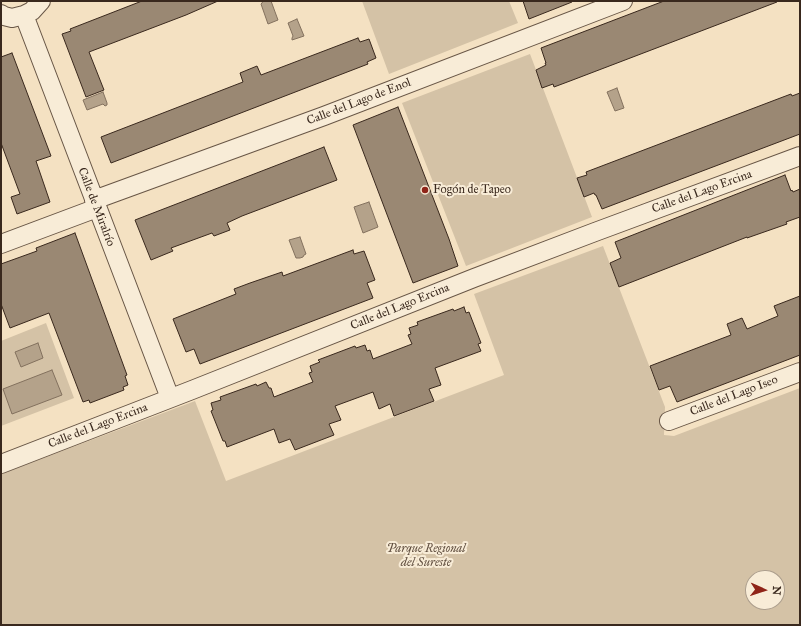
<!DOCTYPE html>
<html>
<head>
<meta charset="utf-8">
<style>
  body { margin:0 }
  #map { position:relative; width:801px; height:626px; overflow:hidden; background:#f4e1c2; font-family:"IM FELL Great Primer",serif }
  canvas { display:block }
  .frame { position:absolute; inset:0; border:2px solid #39281d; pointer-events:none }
  .north { position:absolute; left:745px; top:570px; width:40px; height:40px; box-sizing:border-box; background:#f8ecd7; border:1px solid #ac9e8d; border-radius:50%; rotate:93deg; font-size:11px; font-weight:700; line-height:16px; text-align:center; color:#39281d }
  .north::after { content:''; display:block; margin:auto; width:14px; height:18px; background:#8f2418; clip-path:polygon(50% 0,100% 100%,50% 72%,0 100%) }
</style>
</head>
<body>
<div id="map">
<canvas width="801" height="626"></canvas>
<div class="frame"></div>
<div class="north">N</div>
</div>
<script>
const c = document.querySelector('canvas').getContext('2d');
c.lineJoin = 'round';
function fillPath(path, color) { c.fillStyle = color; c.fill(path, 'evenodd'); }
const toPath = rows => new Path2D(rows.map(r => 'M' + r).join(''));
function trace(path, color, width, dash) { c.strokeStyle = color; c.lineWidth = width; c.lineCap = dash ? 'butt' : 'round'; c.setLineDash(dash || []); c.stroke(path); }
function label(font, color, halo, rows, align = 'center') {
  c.font = font + ' "IM FELL Great Primer",serif'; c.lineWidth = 4; c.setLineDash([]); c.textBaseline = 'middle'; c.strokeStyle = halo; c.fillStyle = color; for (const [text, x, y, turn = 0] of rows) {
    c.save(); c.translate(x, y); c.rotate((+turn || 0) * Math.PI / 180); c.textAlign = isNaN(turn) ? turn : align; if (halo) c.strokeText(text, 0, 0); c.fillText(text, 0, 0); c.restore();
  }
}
fillPath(toPath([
  [362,1,509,1,518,23,389,74],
  [530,54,592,217,466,266,402,103],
  [603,246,665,407,664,435,674,436,800,388,800,625,1,625,1,474,195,401,226,481,504,375,474,294],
  [753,578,777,578,777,602,753,602],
  [46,323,74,398,1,426,1,341]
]), '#d4c2a6');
const water = toPath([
  [263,1,271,1,278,20,268,24,261,4,262,3,263,1],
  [297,19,304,36,292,40,292,38,293,36,288,23,297,19],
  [617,88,624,108,615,111,607,92,617,88],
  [103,92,107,103,107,105,105,106,103,104,87,110,83,100,103,92],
  [369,202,378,227,363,233,354,207,369,202],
  [300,237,306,254,304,255,303,257,300,258,296,258,289,240,300,237],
  [38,343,43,358,21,367,15,352,38,343],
  [52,370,62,395,12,414,3,389,52,370]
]);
fillPath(water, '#b4a28a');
trace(water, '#83715e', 1);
const building = toPath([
  [142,1,218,1,186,15,89,52,104,90,86,97,62,34,71,31,70,29,142,1],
  [523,1,572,1,572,2,529,19,523,1],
  [664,1,777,1,777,2,570,81,554,87,553,84,542,88,536,70,546,65,545,63,546,63,541,48,664,1],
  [358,38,360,42,369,39,376,58,367,62,368,64,111,163,101,137,243,82,240,73,257,66,261,75,358,38],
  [12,53,51,156,36,161,50,202,17,214,11,197,20,194,1,143,1,57,12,53],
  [800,93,800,134,602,209,596,195,595,195,594,193,584,197,577,178,587,175,586,172,783,97,791,94,792,96,800,93],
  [398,107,449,239,458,266,413,283,353,125,398,107],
  [324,147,337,180,242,216,227,223,230,230,214,236,212,233,171,248,173,251,151,260,135,220,324,147],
  [785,175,791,191,792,190,793,192,800,189,800,217,786,222,787,224,747,238,747,237,619,287,610,263,621,258,615,242,785,175],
  [75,233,127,375,125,376,128,385,123,387,124,390,90,403,89,400,83,402,49,313,10,328,1,304,1,264,37,251,36,248,75,233],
  [353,250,354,254,364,251,375,280,367,283,373,298,200,364,194,349,186,352,173,319,236,294,234,289,250,283,282,272,283,276,353,250],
  [800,296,800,355,677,402,670,386,659,390,650,366,731,335,727,324,742,318,747,329,778,316,774,306,800,296],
  [464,307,466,313,469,312,481,343,478,344,481,351,435,368,441,385,429,389,434,401,394,416,390,404,379,409,373,392,335,406,341,420,329,424,334,435,295,450,290,439,279,443,274,429,227,447,225,441,223,441,211,411,213,410,211,403,221,400,220,397,256,384,257,386,266,382,269,388,271,388,274,397,313,382,309,373,312,372,310,366,320,362,318,360,355,346,356,348,365,345,367,351,370,350,373,359,412,344,408,335,411,334,409,328,418,325,417,322,453,309,454,311,464,307]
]);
fillPath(building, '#9a8873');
trace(building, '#39281d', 1);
const street = toPath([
  [1,14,4,16,12,18,24,15,32,11,41,1],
  [24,15,170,398],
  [94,200,324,116,623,1],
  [1,244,97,208],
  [669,421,800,372],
  [1,464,192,390,474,278,595,232,800,156]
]);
trace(street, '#685646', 20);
trace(street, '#f8ecd7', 18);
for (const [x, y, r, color] of [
  [425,190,4,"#8f2418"]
]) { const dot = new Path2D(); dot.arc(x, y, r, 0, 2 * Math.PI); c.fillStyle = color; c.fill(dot); trace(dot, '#f8ecd7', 1.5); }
label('12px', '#39281d', '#f8ecd7', [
  ["Calle del Lago de Enol",359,102,-21],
  ["Calle del Lago Ercina",702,192,-20],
  ["Calle de Miralrío",96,207,69],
  ["Calle del Lago Ercina",400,307,-22],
  ["Calle del Lago Iseo",734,396,-21],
  ["Calle del Lago Ercina",98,426,-21]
]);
label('12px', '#39281d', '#f8ecd7', [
  ["Fogón de Tapeo",433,190]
], 'left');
label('italic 12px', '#604e3f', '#f8ecd7', [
  ["Parque Regional",426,549],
  ["del Sureste",426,563]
]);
</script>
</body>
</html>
